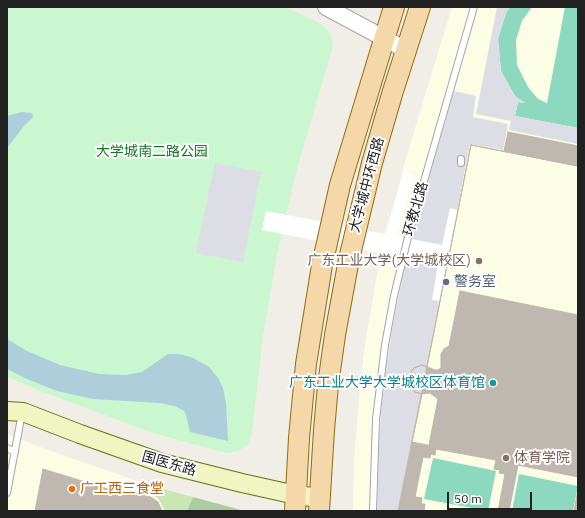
<!DOCTYPE html>
<html>
<head>
<meta charset="utf-8">
<style>
  body { margin:0 }
  #map { position:relative; width:585px; height:518px; overflow:hidden; background:#f1eee8; font-family:"IBM Plex Sans",sans-serif }
  canvas { display:block }
  .frame { position:absolute; inset:0; border:8px solid #212121; pointer-events:none }
  .scale { position:absolute; left:447px; top:492px; width:85px; height:18px; box-sizing:border-box; border:2px solid #212121; border-top:0; padding-left:5px; font-size:12px; line-height:14px; white-space:nowrap; color:#212121; -webkit-text-stroke:3px #fff; paint-order:stroke }
</style>
</head>
<body>
<div id="map">
<canvas width="585" height="518"></canvas>
<div class="frame"></div>
<div class="scale">50 m</div>
</div>
<script>
const c = document.querySelector('canvas').getContext('2d');
c.lineJoin = 'round';
function fillPath(path, color) { c.fillStyle = color; c.fill(path, 'evenodd'); }
const toPath = rows => new Path2D(rows.map(r => 'M' + r).join(''));
function trace(path, color, width, dash) { c.strokeStyle = color; c.lineWidth = width; c.lineCap = dash ? 'butt' : 'round'; c.setLineDash(dash || []); c.stroke(path); }
function label(font, color, halo, rows, align = 'center') {
  c.font = font + ' "IBM Plex Sans","Noto Sans SC",sans-serif'; c.lineWidth = 4; c.setLineDash([]); c.textBaseline = 'middle'; c.strokeStyle = halo; c.fillStyle = color; for (const [text, x, y, turn = 0] of rows) {
    c.save(); c.translate(x, y); c.rotate((+turn || 0) * Math.PI / 180); c.textAlign = isNaN(turn) ? turn : align; if (halo) c.strokeText(text, 0, 0); c.fillText(text, 0, 0); c.restore();
  }
}
fillPath(toPath([
  [452,7,578,7,578,511,353,511,354,460,361,376,365,344,377,274,405,161],
  [7,434,48,450,140,482,241,511,7,511]
]), '#fcfde5');
fillPath(toPath([
  [153,486,193,497,187,511,165,511,158,498,151,495]
]), '#cae6b3');
fillPath(toPath([
  [193,497,241,510,241,511,187,511]
]), '#abcca0');
fillPath(toPath([
  [7,7,285,7,316,21,324,27,330,34,333,44,332,50,298,165,277,255,263,336,252,433,248,444,238,451,230,453,222,452,150,432,43,392,7,377]
]), '#caf6d0');
fillPath(toPath([
  [510,7,532,7,522,21,516,40,517,65,528,87,538,99,547,103,565,7,578,7,578,128,515,116,518,102,524,103,515,96,501,71,498,39,506,13],
  [433,458,496,471,488,511,424,499],
  [519,474,578,486,573,511,512,511]
]), '#8dd9bf');
fillPath(toPath([
  [497,7,510,7,506,13,498,39,501,71,515,96,526,103,518,102,515,116,578,128,578,144,509,130,511,121,476,114],
  [454,91,476,96,473,117,508,124,503,150,470,144,398,511,377,511,379,446,381,412,387,363,393,324,407,255],
  [215,163,261,172,243,262,196,253]
]), '#dddde6');
fillPath(toPath([
  [22,112,32,113,33,117,23,127,7,148,7,116],
  [7,339,27,351,60,365,99,374,126,375,142,372,168,354,178,354,191,357,204,364,209,367,218,378,223,388,226,403,228,441,190,432,186,415,184,411,175,406,160,403,93,399,57,391,27,379,7,369]
]), '#adceda');
fillPath(toPath([
  [404,172,414,175,396,236,442,245,450,208,458,210,440,301,432,300,438,264,262,230,266,211,385,234]
]), '#fff');
const building = toPath([
  [508,132,578,146,578,166,504,151,508,132],
  [471,145,578,166,578,477,518,465,509,511,498,511,505,474,499,473,500,470,494,469,496,460,436,449,435,455,431,454,430,458,423,457,415,497,422,498,421,504,425,504,424,511,398,511,471,145],
  [471,145,578,166,578,475,412,442,422,394,415,392,410,387,408,382,409,375,414,368,422,365,427,367,471,145],
  [460,291,578,315,578,475,429,445,438,399,430,393,421,394,415,392,409,384,409,375,414,368,422,365,435,370,438,370,441,368,441,354,444,349,449,346,460,291],
  [43,469,111,490,151,497,158,502,162,511,35,511,43,469],
  [578,490,578,511,574,511,578,490]
]);
fillPath(building, '#beb8b1');
trace(building, '#c1b6ac', 1);
const service = toPath([
  [461,163,461,159],
  [7,448,15,452],
  [7,493,22,413],
  [373,511,376,419,385,345,394,296,408,237,474,7]
]);
const tertiary = toPath([
  [326,7,406,50]
]);
const secondary = toPath([
  [7,411,23,412,80,434,162,463,242,483,296,495,320,498]
]);
const primary = toPath([
  [295,511,299,438,306,364,322,265,340,185,394,7],
  [319,511,324,430,328,385,335,335,349,259,372,163,393,91,420,7]
]);
trace(service, '#a5a5a5', 8);
trace(tertiary, '#a5a5a5', 18);
trace(secondary, '#62720e', 20);
trace(primary, '#926c0c', 22);
trace(service, '#fff', 6);
trace(tertiary, '#fff', 16);
trace(secondary, '#f0f5c2', 18);
trace(primary, '#f5d8a9', 20);
for (const [x, y, r, color] of [
  [479,261,4,"#8d6e63"],
  [446,282,4,"#5c6f8a"],
  [493,383,4,"#0f9aa8"],
  [506,458,4,"#8d6e63"],
  [72,489,4,"#e8710a"]
]) { const dot = new Path2D(); dot.arc(x, y, r, 0, 2 * Math.PI); c.fillStyle = color; c.fill(dot); trace(dot, '#fff', 1.5); }
label('14px', '#157922', '#fff', [
  ["大学城南二路公园",152,152]
]);
label('14px', '#212121', '#fff', [
  ["大学城中环西路",367,185,-75],
  ["环教北路",416,209,-74],
  ["国医东路",169,464,16]
]);
label('14px', '#785e54', '#fff', [
  ["广东工业大学(大学城校区)",471,261],
  ["体育学院",514,458,"left"]
], 'right');
label('14px', '#4e5e75', '#fff', [
  ["警务室",454,282]
], 'left');
label('14px', '#0d838f', '#fff', [
  ["广东工业大学大学城校区体育馆",485,383]
], 'right');
label('14px', '#c56008', '#fff', [
  ["广工西三食堂",80,489]
], 'left');
</script>
</body>
</html>
